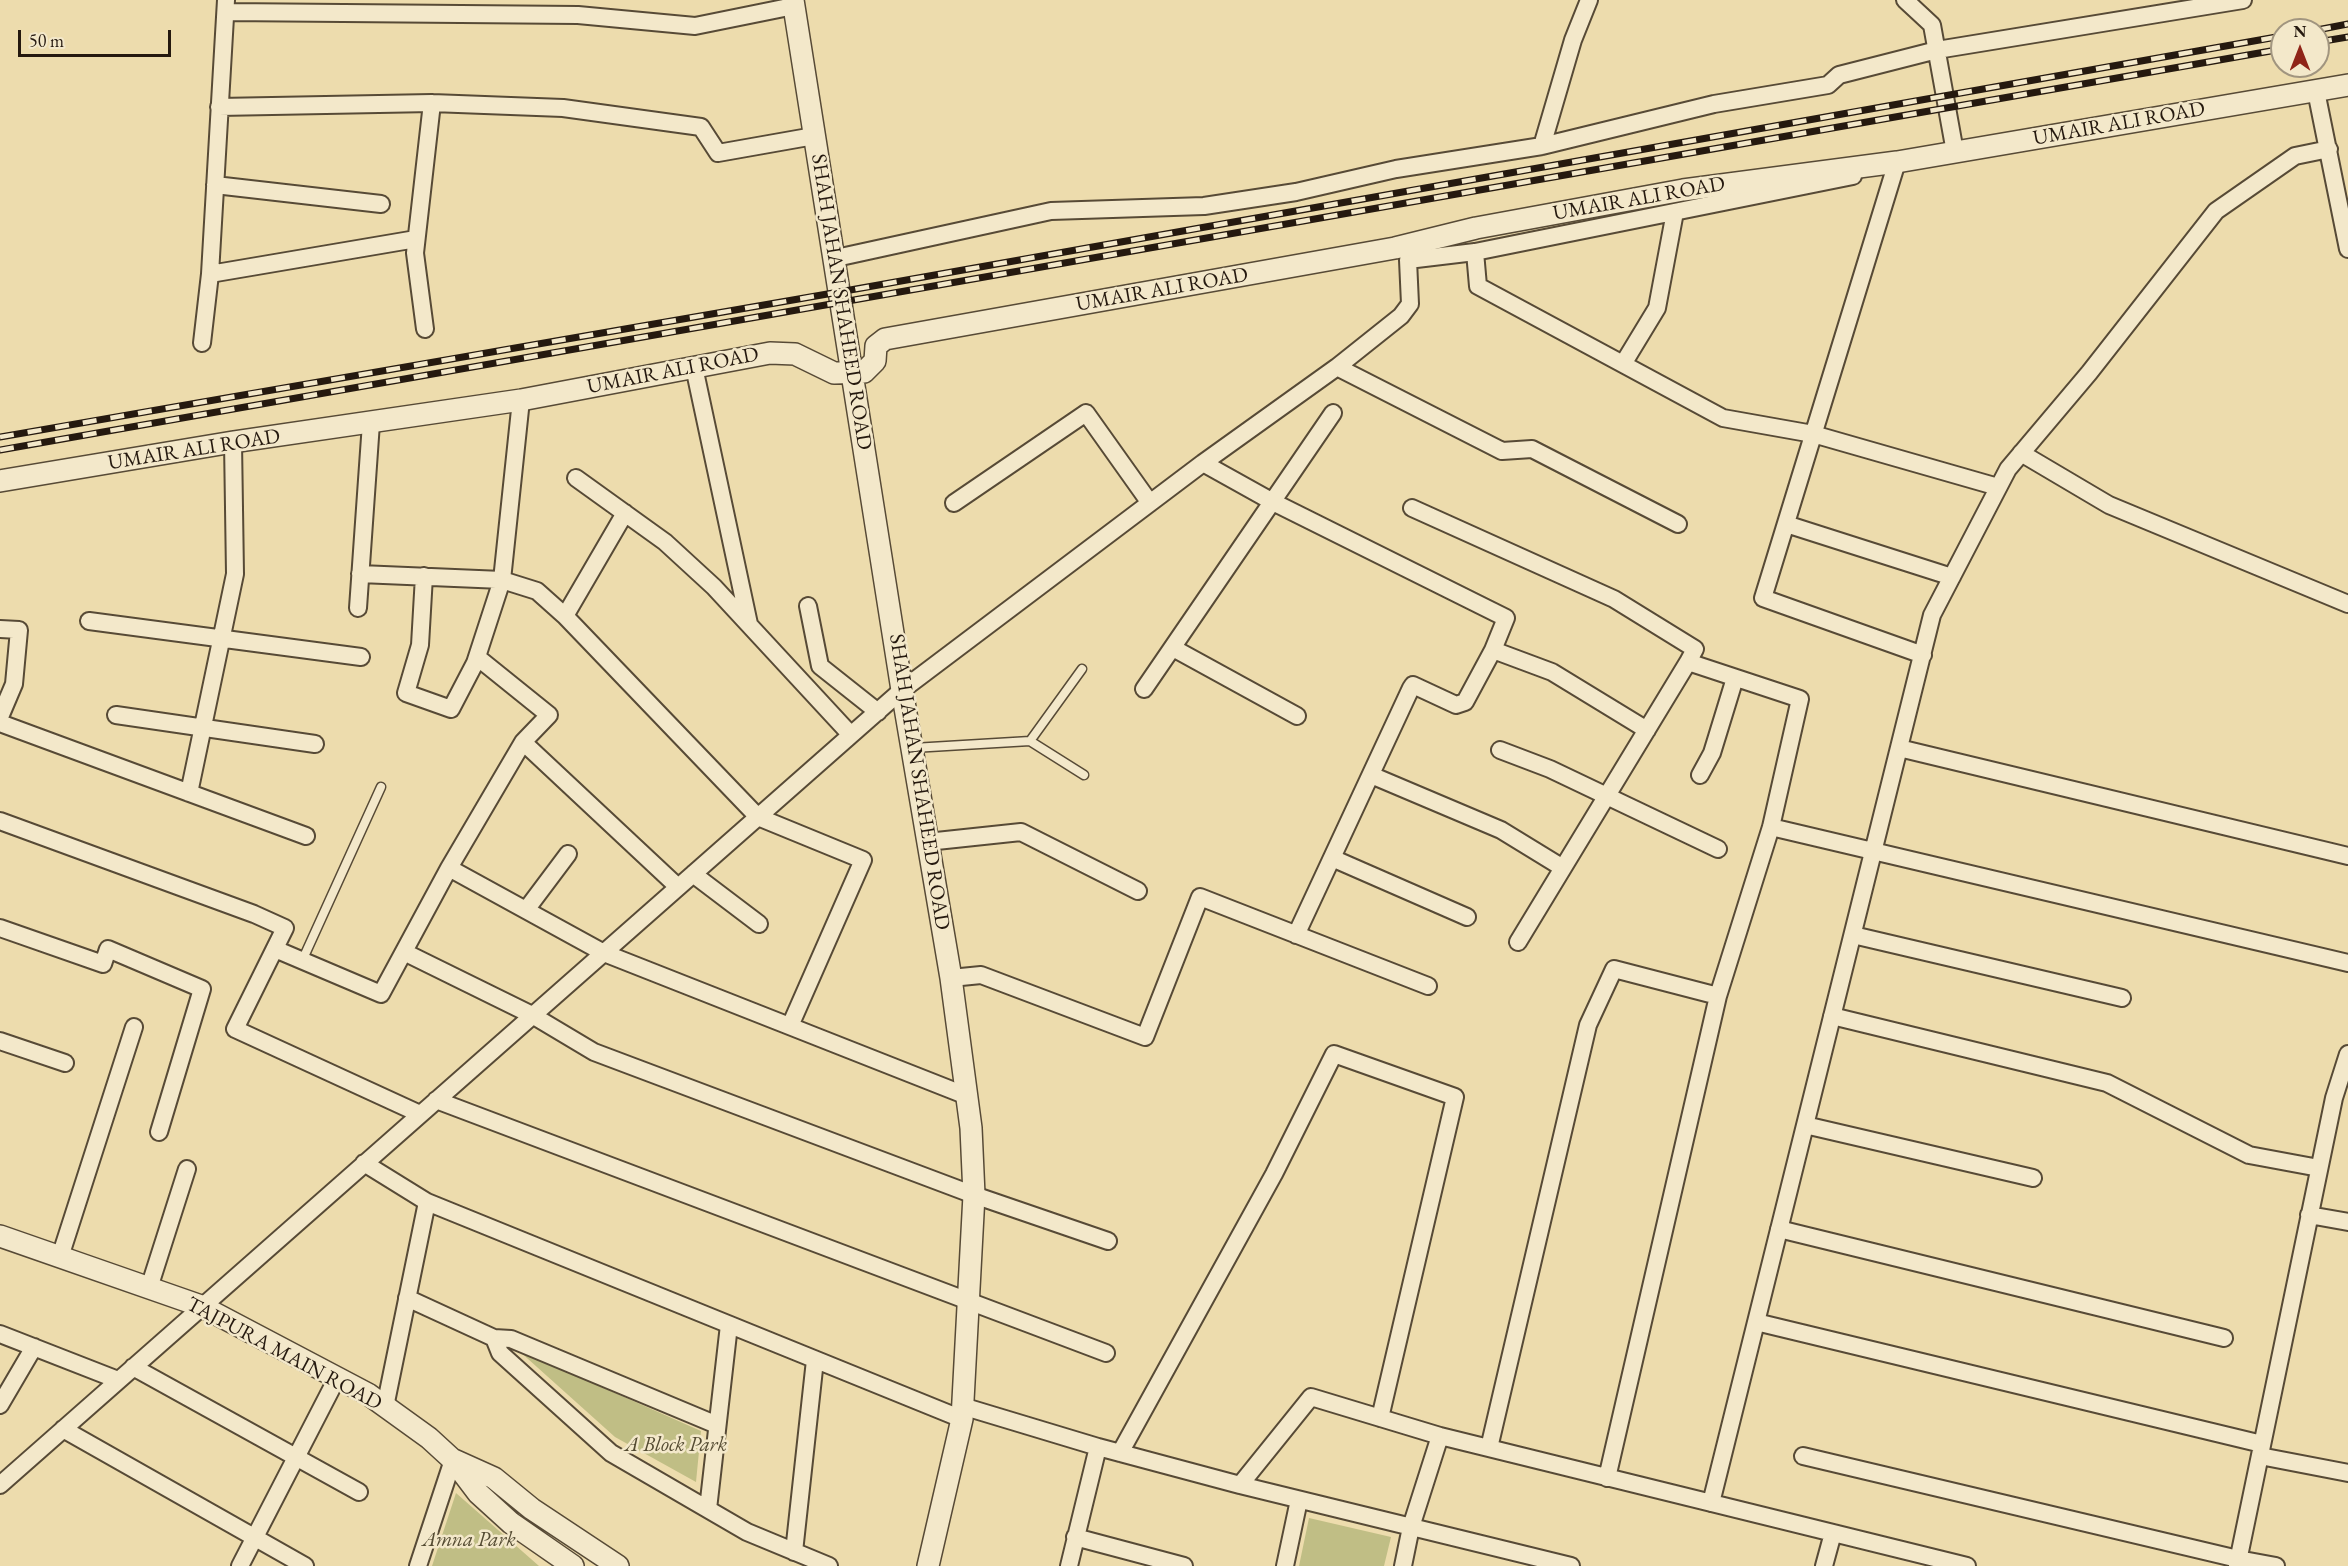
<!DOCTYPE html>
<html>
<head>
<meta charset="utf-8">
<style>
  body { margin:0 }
  #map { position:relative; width:2348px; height:1566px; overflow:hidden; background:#eddcad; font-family:"EB Garamond",serif }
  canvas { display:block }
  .north { position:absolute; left:2270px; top:18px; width:60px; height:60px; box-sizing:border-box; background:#f3e8ca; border:2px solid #a1957f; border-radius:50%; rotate:0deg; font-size:16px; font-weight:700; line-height:24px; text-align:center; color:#25190f }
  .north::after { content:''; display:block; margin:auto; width:21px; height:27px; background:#8f2418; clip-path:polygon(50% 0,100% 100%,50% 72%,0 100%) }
  .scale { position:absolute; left:18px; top:30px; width:153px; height:27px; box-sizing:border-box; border:3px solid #25190f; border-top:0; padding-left:8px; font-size:18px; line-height:21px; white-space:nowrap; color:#25190f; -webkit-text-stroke:4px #f3e8ca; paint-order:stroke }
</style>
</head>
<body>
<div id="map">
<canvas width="2348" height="1566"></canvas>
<div class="north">N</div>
<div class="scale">50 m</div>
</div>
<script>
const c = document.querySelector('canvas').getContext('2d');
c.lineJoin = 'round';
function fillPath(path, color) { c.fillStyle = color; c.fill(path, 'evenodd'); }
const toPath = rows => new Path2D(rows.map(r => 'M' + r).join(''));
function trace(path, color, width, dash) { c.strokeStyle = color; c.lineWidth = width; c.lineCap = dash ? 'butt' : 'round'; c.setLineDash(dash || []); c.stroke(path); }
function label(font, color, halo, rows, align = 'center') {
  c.font = font + ' "EB Garamond",serif'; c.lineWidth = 5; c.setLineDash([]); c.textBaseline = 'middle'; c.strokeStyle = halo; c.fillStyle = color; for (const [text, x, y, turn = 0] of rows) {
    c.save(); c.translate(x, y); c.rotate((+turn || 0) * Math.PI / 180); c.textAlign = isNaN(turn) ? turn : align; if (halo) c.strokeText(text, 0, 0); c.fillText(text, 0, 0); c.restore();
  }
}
fillPath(toPath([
  [518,1350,701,1431,696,1482,615,1437],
  [456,1493,539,1566,432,1566],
  [1309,1518,1391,1537,1384,1566,1299,1566]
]), '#c0be85');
const service = toPath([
  [1030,741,1082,669],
  [913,748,1030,741,1084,775],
  [302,961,381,787]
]);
const minor = toPath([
  [1905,0,1932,25,1955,152],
  [226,12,578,15,695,26,794,6],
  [2316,91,2348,249],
  [219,107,432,103,563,108,701,127,718,153,814,136],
  [1542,146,1573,40,1589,0],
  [1897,162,1763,598,1923,655],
  [215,185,381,204],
  [1475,252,1478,286,1723,418,1813,434,1998,487],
  [836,258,1051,211,1204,206,1296,192,1396,169,1542,146,1714,104,1828,85,1839,75,1937,50,2243,0],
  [210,274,416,239],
  [425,329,415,253,432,103],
  [202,343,210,274,226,0],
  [1623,364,1657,308,1675,212],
  [694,367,749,624],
  [1337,367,1502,451,1532,449,1678,524],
  [2021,453,2109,505,2348,604],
  [1203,463,1273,502,1506,618,1493,650,1465,702,1456,705,1413,685,1411,688,1296,935],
  [576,478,665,542,714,587,851,735],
  [954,503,1086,413,1150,503],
  [1412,508,1614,599,1695,649,1688,662],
  [1786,524,1952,577],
  [360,574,502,580,537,591,565,616,758,817,863,860,790,1026],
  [424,576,420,645,406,693,451,709,475,663,502,580,521,400],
  [808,606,820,666,878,712],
  [358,608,371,423],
  [565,616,625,513],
  [89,621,361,657],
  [0,629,19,630,14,684,0,717],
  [1173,648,1297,716],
  [1493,650,1552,672,1647,730],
  [1144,689,1333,413],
  [116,715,315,744],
  [0,723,306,836],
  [523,742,678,887],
  [1899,748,2348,856],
  [1500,750,1550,769,1718,849],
  [1371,775,1501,830,1563,868],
  [1700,775,1712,753,1735,678],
  [189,793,235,574,233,442],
  [0,821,254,914,285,928,235,1029,420,1114],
  [1771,827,2348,963],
  [927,842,1021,832,1138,891],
  [1332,858,1467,917],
  [449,868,604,953,967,1096],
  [693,874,759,924],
  [526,910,568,854],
  [0,928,103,964,108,949,202,989,159,1132],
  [1853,935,2122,998],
  [1518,942,1688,662,1800,699,1771,827,1718,996,1607,1478],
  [275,949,381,994,449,868,523,742,549,715,477,657],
  [404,952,532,1015,594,1052,974,1195,1108,1241],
  [951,978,981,975,1145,1037,1200,897,1428,986],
  [1832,1016,2107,1083,2249,1155,2319,1168],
  [0,1041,65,1063],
  [436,1100,1106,1353],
  [1805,1125,2033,1178],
  [364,1163,427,1202,962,1419],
  [2309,1215,2348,1222],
  [1779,1229,2224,1338],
  [60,1257,134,1027],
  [149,1288,187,1169],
  [407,1298,494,1338,511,1339,717,1425],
  [1756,1322,2262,1444],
  [0,1334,118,1380],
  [494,1338,500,1353,611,1453,747,1532,829,1566],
  [133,1367,359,1492],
  [0,1405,34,1347],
  [962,1406,1098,1447,1240,1485,1311,1397,1440,1436,1967,1566],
  [385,1407,427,1202],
  [63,1429,305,1566],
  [1489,1448,1588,1025,1614,969,1718,996],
  [1120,1453,1274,1174,1334,1054,1455,1097,1380,1418],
  [1803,1456,2238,1559,2276,1566],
  [2260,1456,2348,1473],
  [0,1485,902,690,1203,463,1337,367,1401,316,1410,304,1408,260,1475,252,1853,176],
  [1240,1485,1571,1566],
  [1711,1503,1932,615,2008,469,2089,373,2216,211,2295,156,2329,149],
  [708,1509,729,1325],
  [1075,1537,1184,1566],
  [794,1552,815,1360],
  [240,1566,337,1378],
  [418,1566,453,1460],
  [1069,1566,1098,1447],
  [1285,1566,1299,1500],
  [1403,1566,1411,1527,1440,1436],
  [1824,1566,1833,1533],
  [2237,1566,2334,1098,2348,1054]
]);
const tertiary = toPath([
  [793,0,902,690,951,978,971,1128,974,1195,962,1419,928,1566],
  [0,481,233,442,521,400,770,353,795,354,834,373,864,372,875,361,876,346,885,339,1395,248,1476,228,1683,190,1897,162,2348,85],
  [0,1236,201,1306,368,1394,429,1438,453,1460,478,1493,511,1523,573,1566],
  [454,1460,494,1478,532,1509,618,1566]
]);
trace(service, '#574a36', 11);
trace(minor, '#574a36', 20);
trace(tertiary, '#574a36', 24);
trace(service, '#f3e8ca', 8);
trace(minor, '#f3e8ca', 16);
trace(tertiary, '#f3e8ca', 21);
const rail = toPath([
  [2317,30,2348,24],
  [2318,42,2348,37],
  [0,437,839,292,2282,36],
  [0,450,2282,49]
]);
trace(rail, '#25190f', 7);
trace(rail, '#f3e8ca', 4.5, [14]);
label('21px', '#25190f', '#f3e8ca', [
  ["UMAIR ALI ROAD",2119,124,-10],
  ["UMAIR ALI ROAD",1639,199,-10],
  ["UMAIR ALI ROAD",1162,290,-10],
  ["SHAH JAHAN SHAHEED ROAD",841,302,81],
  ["UMAIR ALI ROAD",673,371,-11],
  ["UMAIR ALI ROAD",194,450,-9],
  ["SHAH JAHAN SHAHEED ROAD",919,782,81],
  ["TAJPURA MAIN ROAD",284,1354,28]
]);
label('italic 21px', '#544b32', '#f3e8ca', [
  ["A Block Park",676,1445],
  ["Amna Park",469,1540]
]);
</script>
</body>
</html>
